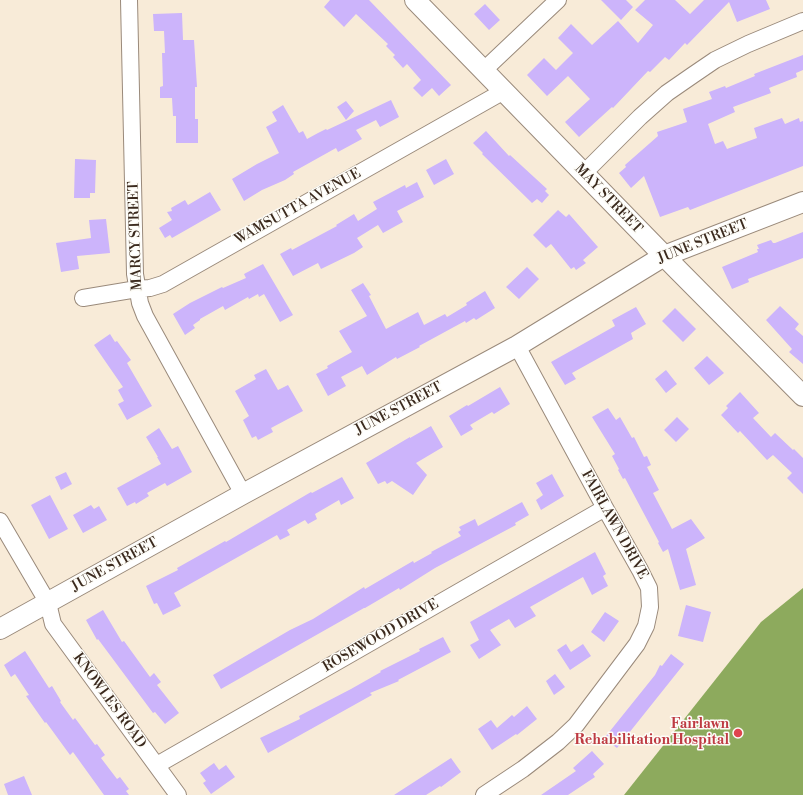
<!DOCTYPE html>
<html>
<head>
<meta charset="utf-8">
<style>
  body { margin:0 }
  canvas { display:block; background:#f8ebd8 }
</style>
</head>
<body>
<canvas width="803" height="795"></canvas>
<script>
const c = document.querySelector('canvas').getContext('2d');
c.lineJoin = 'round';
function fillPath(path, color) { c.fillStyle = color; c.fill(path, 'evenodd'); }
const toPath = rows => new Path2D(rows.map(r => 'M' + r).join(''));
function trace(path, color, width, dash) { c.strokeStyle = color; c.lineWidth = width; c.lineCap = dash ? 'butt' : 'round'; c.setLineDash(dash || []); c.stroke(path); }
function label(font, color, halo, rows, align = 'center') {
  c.font = font + ' "Libre Bodoni",serif'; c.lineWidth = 3; c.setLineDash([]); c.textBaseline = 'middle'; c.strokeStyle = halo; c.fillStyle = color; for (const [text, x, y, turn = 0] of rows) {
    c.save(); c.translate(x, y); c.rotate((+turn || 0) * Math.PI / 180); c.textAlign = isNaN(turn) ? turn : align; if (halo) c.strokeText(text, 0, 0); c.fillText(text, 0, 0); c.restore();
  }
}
fillPath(toPath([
  [803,588,803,795,624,795,761,622]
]), '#8daa5d');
fillPath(toPath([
  [330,0,369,0,451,85,439,96,432,88,422,97,413,88,421,80,407,64,403,68,393,57,395,55,386,46,388,44,356,14,344,27,324,7],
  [601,0,626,0,633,7,621,20],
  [645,0,675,0,690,14,704,0,766,0,770,9,737,22,729,2,687,45,685,43,669,60,665,57,650,72,648,71,613,108,612,107,579,137,565,122,590,99,568,76,547,96,527,75,544,58,556,70,573,53,558,38,571,24,592,45,618,21,638,43,653,25,635,10],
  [485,4,500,20,489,30,474,14],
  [182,13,183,40,194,40,197,87,195,87,195,119,198,119,198,143,176,143,176,116,173,116,172,98,160,98,160,87,163,86,162,53,165,53,164,31,154,31,153,14],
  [803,55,803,70,796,73,797,77,769,88,771,93,733,107,735,112,708,124,715,144,723,141,727,149,757,138,754,128,782,118,785,124,799,118,800,122,803,121,803,166,690,210,688,207,660,217,644,176,631,188,619,173,626,167,625,165,658,136,657,132,687,122,683,109,712,99,709,92,725,86,726,88,755,76,754,74],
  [391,100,399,117,380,127,376,120,356,130,362,139,338,152,336,148,293,172,294,174,285,180,262,190,244,201,232,179,257,164,279,153,266,127,277,121,272,112,283,105,299,133,303,131,307,139,318,133,326,129,327,130],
  [346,101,354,111,346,120,337,107],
  [486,131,509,156,510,155,547,189,545,191,549,195,542,203,537,199,532,203,482,154,483,153,473,143],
  [75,159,96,160,95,193,90,193,90,198,74,198],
  [446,159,454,174,434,185,426,170],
  [417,182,424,197,397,211,403,222,383,233,378,225,357,238,363,247,354,253,321,269,318,263,293,276,280,254,291,248,292,250,337,226,336,225,354,214,358,221,377,209,373,202,405,185,406,188],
  [210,192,221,210,172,238,170,235,165,238,159,228,172,220,167,212,172,211,171,208,185,200,188,205],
  [558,210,566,217,569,214,598,247,583,260,586,263,576,270,574,267,571,269,551,244,546,248,533,235],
  [106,219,110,253,77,256,79,269,61,272,56,243,91,238,89,220],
  [803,232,803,258,748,279,749,282,732,289,722,267,758,252,757,249,759,249,757,245,771,240,773,243,775,243],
  [263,264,293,315,280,322,264,294,259,297,258,294,249,299,248,297,225,310,223,306,200,319,200,320,193,325,195,328,185,335,173,314,190,303,222,287,223,288,246,278,244,274],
  [527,267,539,279,519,299,506,287],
  [363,283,371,295,369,296,386,329,418,312,424,325,445,314,447,317,467,305,466,303,485,291,495,308,476,320,474,318,466,323,465,321,419,346,420,347,397,359,396,357,367,375,362,366,341,377,346,386,328,396,316,374,328,368,327,366,352,352,339,331,367,316,351,290],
  [780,306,799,324,795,329,803,336,803,364,789,352,792,349,766,320],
  [636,307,646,324,631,333,633,339,572,373,576,379,565,385,551,362,615,326,612,320],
  [675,308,696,329,683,342,662,321],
  [110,334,115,342,117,341,131,360,127,363,152,406,127,420,118,404,124,401,118,390,123,387,94,345],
  [707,356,724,373,709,385,694,368],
  [266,369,278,390,288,385,303,411,271,428,273,432,258,440,256,436,252,438,243,420,249,416,235,391,256,379,254,375],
  [666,370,677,384,666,393,655,379],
  [500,387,510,404,494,414,492,412,470,425,473,429,461,436,449,416,467,405,468,406],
  [740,392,759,413,753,418,771,437,775,433,793,450,794,449,803,458,803,494,787,478,792,473,773,455,767,460,740,431,738,433,721,415,728,408,726,406],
  [608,408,616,420,620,417,632,438,634,437,644,457,647,456,651,465,647,467,659,490,653,493,672,529,691,519,705,538,686,549,696,585,680,590,668,549,663,552,658,543,659,542,625,478,623,479,618,470,619,469,612,456,615,454,592,417],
  [677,417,689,429,676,442,664,430],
  [431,426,443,447,416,463,427,475,413,495,392,481,387,484,385,481,378,484,366,463,410,437,410,438],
  [159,428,172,449,178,446,192,472,167,486,165,483,147,493,149,496,136,504,135,502,127,506,117,488,161,464,157,457,158,457,146,437],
  [66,472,72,484,61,490,55,477],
  [552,474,564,496,541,510,536,500,543,495,536,483],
  [342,477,354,498,341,505,339,500,315,514,317,519,308,524,305,520,287,530,290,535,280,540,277,535,174,593,181,606,163,615,157,603,154,604,146,586,178,570,177,568,225,541,226,542,311,492,312,493],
  [50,495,68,529,49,539,31,505],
  [522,502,529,515,515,523,516,525,435,568,400,590,399,588,365,608,364,608,221,689,213,675,290,630,313,619,364,587,365,589,413,561,414,563,432,553,431,552,461,536,458,532,461,530,459,527,475,519,478,526],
  [91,505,94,509,99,506,107,520,83,533,73,515],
  [595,552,606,574,603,576,608,586,592,595,583,577,530,607,536,616,515,628,509,619,490,630,501,645,479,659,470,645,479,640,470,622],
  [686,605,711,612,703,642,678,636],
  [103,610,122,642,124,641,150,677,154,673,161,682,157,685,179,713,165,724,155,712,153,713,98,639,97,640,86,620],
  [605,612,619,621,604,642,591,632],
  [443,637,451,652,398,680,399,681,370,693,372,695,268,753,260,738,300,719,299,716,351,689,381,672,380,671,420,651,419,649],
  [566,644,571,652,583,644,591,656,570,670,557,650],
  [25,651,49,688,52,686,61,701,60,702,73,720,75,718,95,745,97,744,105,755,101,758,117,779,120,777,129,789,126,791,129,795,104,795,73,752,70,755,46,722,45,723,26,696,29,695,15,674,11,677,4,665],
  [671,654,684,664,617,748,606,740,606,736,655,675,660,665,662,666],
  [555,674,565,687,554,695,546,681],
  [527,706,537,719,517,735,516,734,492,750,478,729,491,720,497,728,512,715,514,717],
  [592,751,604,764,593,774,595,777,568,795,541,795,576,771,573,768],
  [451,758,461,772,441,787,440,786,426,795,394,795],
  [214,763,219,770,226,765,235,777,211,794,203,783,206,781,200,773],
  [24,776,32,795,8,795,4,784]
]), '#ccb4fb');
const minor = toPath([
  [129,0,135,274,140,303,145,316,243,494],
  [484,70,558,0],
  [584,173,640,117,667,93,693,75,715,60,748,44,803,21],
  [83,298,137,289,150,288,163,284,504,91],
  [0,521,48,603,53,624,178,795],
  [157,765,605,508],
  [484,795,523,769,558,742,576,725,637,644,646,626,650,607,649,588,640,570,605,508,517,346]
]);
const tertiary = toPath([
  [415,0,675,267,803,396],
  [0,629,243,494,517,346,664,256,803,202]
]);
trace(minor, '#9a8a7b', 18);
trace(tertiary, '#9a8a7b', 22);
trace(minor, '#fff', 16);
trace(tertiary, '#fff', 20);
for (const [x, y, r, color] of [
  [738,733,5,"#e0444e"]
]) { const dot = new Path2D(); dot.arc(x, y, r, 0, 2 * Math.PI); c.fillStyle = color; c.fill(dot); trace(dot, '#fdfcf7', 1.5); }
label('14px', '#3b2a1e', '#fdfcf7', [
  ["MAY STREET",608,199,46],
  ["WAMSUTTA AVENUE",298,207,-29],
  ["MARCY STREET",136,236,-92],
  ["JUNE STREET",703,242,-22],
  ["JUNE STREET",399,409,-28],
  ["FAIRLAWN DRIVE",614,525,61],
  ["JUNE STREET",115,565,-29],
  ["ROSEWOOD DRIVE",381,636,-30],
  ["KNOWLES ROAD",109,701,54]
]);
label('bold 14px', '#be3a42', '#fdfcf7', [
  ["Fairlawn",729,725],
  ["Rehabilitation Hospital",729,741]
], 'right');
</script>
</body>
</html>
